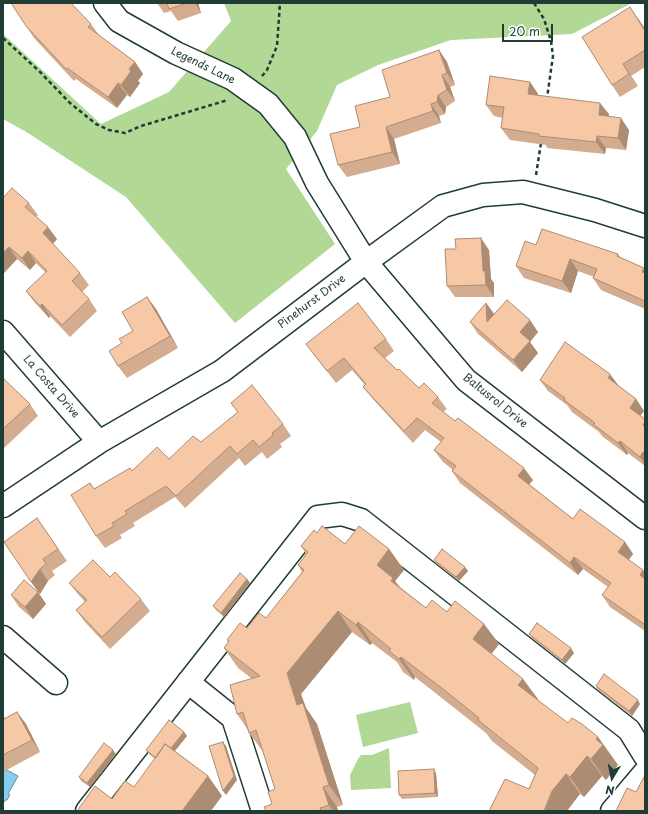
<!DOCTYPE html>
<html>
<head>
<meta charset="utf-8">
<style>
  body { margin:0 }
  #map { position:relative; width:648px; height:814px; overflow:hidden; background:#fff; font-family:"Playpen Sans",sans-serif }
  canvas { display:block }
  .frame { position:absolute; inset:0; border:4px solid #1f3d34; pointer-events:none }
  .north { position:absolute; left:592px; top:758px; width:40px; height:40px; -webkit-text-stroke:3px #fff; paint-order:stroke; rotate:190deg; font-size:11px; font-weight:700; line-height:16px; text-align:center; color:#1f3d34 }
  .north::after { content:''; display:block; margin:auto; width:14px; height:18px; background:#1f3d34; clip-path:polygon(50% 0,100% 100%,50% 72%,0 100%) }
  .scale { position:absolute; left:502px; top:24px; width:51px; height:18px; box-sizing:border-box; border:2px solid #1f3d34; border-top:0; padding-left:5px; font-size:12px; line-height:14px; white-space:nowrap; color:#1f3d34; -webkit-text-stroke:3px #fff; paint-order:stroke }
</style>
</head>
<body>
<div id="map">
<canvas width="648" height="814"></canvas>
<div class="frame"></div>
<div class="north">N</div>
<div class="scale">20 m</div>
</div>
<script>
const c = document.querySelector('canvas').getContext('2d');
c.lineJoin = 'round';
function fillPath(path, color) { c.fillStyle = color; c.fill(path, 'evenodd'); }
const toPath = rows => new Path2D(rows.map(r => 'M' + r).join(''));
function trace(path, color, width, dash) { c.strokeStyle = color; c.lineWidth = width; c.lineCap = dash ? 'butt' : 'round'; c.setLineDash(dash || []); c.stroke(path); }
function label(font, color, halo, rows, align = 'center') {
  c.font = font + ' "Playpen Sans",sans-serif'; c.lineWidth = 3; c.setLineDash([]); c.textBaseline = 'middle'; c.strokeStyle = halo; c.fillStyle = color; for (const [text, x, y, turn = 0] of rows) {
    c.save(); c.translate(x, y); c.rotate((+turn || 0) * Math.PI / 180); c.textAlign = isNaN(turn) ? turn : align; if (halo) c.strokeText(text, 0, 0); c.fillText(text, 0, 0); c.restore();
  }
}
fillPath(toPath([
  [224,3,632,3,572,34,451,40,378,65,337,85,317,131,286,169,335,244,235,323,126,197,28,133,3,119,3,34,101,124,169,92,231,21],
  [410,702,418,733,363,747,356,715],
  [389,748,391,788,351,790,350,775,358,759,361,755,372,755]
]), '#b1d894');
const water = toPath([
  [3,768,18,776,8,794,10,795,7,800,5,800,3,804,3,768]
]);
fillPath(water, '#8acceb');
trace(water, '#5f93a2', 1);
const minor = toPath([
  [105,3,119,21,176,53,233,79,268,104,295,137,317,183,366,262,466,380,645,518],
  [3,332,99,442],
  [3,506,99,442,222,371,366,262,443,206,483,195,523,192,595,210,645,226],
  [3,637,56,683],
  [188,682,233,718,263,811],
  [87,811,318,517,342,514,361,520,629,730,645,756],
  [612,811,645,772]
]);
trace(minor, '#1f3d34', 25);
trace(toPath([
  [534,3,544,19,551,41,553,56,547,98],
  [3,38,39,71,70,103,96,124,109,130,125,133,141,126,228,100],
  [262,76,267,70,277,46,280,3],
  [536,175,541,143]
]), '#1f3d34', 2.5, [4, 3]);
trace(minor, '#fff', 22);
fillPath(toPath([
  [157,3,198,3,201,13,178,21,171,11,164,13],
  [638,18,645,29,645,67,631,76,638,86,620,97,612,85],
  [91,24,99,35,135,62,143,74,138,81,140,83,130,97,127,95,117,108,76,79,74,81,34,38,26,26],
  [439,50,447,62,455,85,450,87,455,101,446,107,445,114,439,116,441,123,394,139,400,164,347,177,338,165,360,127],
  [530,82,538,94,538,95,609,114,608,116,629,130,626,150,606,148,605,154,547,148,546,145,510,140,501,128,503,118,494,116,486,105],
  [3,198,29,203,38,215,36,217,57,239,53,244,80,273,89,285,82,292,89,299,97,311,70,337,50,316,49,318,35,303,26,291,46,273,36,263,30,270,17,259,4,273,3,272],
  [489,250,491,279,494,283,494,297,455,297,447,286],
  [618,254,620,257,645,269,645,309,601,290,593,278,594,277,578,271,571,293,524,278,516,266],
  [147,297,156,309,178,348,127,378,118,366,122,343,133,331],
  [486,303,494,314,538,332,530,342,538,353,522,372,478,334,470,322],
  [386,339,394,351,385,358,397,370,419,388,438,397,447,409,443,412,533,480,529,484,573,519,625,542,633,554,629,560,645,572,645,631,610,607,602,595,608,587,583,569,578,575,460,483,452,471,453,470,443,462,434,450,441,442,425,430,413,443,372,398,363,387,365,385,352,370,336,383,315,356,306,344],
  [3,380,30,404,38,416,3,449],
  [540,380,618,385,636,399,644,411,640,416,645,419,645,466,628,453,627,455,602,436,599,432,572,412,567,405,548,391],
  [231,403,283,424,291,436,280,444,282,447,267,459,262,452,245,466,239,458,185,508,175,497,133,523,135,526,120,535,122,538,105,548,96,536,90,483,94,489,132,471,169,459,201,442,238,413],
  [37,518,67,561,52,571,55,575,48,581,40,594,4,542],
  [317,533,345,544,389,549,404,570,395,581,401,588,426,608,447,612,484,624,499,644,491,654,523,679,537,700,568,723,598,737,618,765,606,780,602,776,584,797,580,794,529,789,535,775,492,741,486,733,457,710,415,677,414,680,403,672,397,662,372,643,370,645,352,632,301,694,306,708,317,724,343,805,337,807,338,811,266,811,272,804,275,789,264,753,249,733,248,730,237,714,251,678,238,668,224,648,229,641,227,640,247,628,266,618,302,572,298,565,306,554,301,546],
  [434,560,468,571,459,581,437,564],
  [110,577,141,599,150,611,110,649,85,622,76,610,85,602,78,594,69,583],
  [247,579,250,583,224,617,216,610,213,606],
  [38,592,46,604,33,619,19,607,11,595],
  [529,634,574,653,565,664,532,638],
  [596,686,640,704,632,716,598,690],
  [17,712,26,724,40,752,3,772,3,715,5,718],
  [184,732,187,736,175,751,208,776,222,796,112,799,134,787,155,759,149,754,146,750],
  [116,754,90,787,81,781,79,777],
  [436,773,438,797,402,799,399,795]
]), '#d4ac8f');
fillPath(toPath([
  [195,3,198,3,201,13],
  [630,7,645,29,645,31],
  [439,50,447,62,455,85,447,73],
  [135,62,143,74,138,81,140,83,130,97,121,85,129,69],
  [623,64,631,76,638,86,629,74],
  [442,75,450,87,455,101,447,90],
  [530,82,538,94,537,106,528,94],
  [118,83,127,95,117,108,108,97],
  [438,95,446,107,445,114,437,102],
  [600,103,609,114,607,127,599,115],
  [431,104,439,116,441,123,433,111],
  [621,118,629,130,626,150,618,138],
  [386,127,394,139,400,164,392,152],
  [597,136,606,148,605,154,596,142],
  [48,227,57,239,51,245,43,233],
  [481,238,489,250,491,279,494,283,494,297,486,285,483,271],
  [9,247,17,259,4,273,3,271,3,253],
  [28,251,36,263,30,270,22,258],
  [570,259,578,271,571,293,562,281],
  [644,268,645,269,645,276,642,272],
  [147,297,156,309,178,348,170,336],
  [486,303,495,315,487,322],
  [42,304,50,316,49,318,40,306],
  [530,320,538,332,530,342,538,353,522,372,513,360,520,332],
  [610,374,619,386,608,378],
  [636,399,644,411,638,419,630,408],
  [620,441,628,453,627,455,618,443],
  [643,452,645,455,645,464,640,457],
  [524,468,533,480,527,487,518,476],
  [625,542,633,554,626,563,618,552],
  [389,549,404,570,395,581,407,598,405,601,377,565],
  [574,557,583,569,578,575,570,563],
  [465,567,468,571,459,581,456,577],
  [40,569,48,581,40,594,31,582],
  [643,570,645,572,645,583,640,575],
  [247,579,250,583,224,617,221,613],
  [38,592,46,604,33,619,25,607],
  [338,611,352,632,301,694,306,708,317,724,343,805,329,785,297,705,287,673],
  [358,622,372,643,370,645,356,625],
  [484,624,499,644,487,660,473,639],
  [571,648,574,653,565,664,562,660],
  [401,657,415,677,414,680,399,659],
  [523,679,538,699,533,706,518,685],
  [638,700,640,704,632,716,629,711],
  [17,712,26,724,40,752,32,740],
  [184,732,187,736,163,765,160,761],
  [598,737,618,765,606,780,591,759,596,739],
  [223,742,226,746,237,780,226,795,223,791],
  [113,750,116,754,90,787,87,783],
  [587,756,602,776,584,797,570,777],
  [434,769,436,773,438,797,435,793],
  [566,774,580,794,567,811,544,811,552,791],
  [208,776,222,796,211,811,182,811],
  [323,787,337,807,338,811,333,811,329,805]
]), '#ad8c74');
const building = toPath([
  [11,3,71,3,91,24,88,27,135,62,129,69,131,71,121,85,118,83,108,97,67,68,66,69,26,26,11,3],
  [167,3,187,3,169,9,167,3],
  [630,7,645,31,645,50,623,64,629,74,612,85,582,37,630,7],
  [439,50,447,73,442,75,447,90,438,95,437,102,431,104,433,111,386,127,392,152,338,165,330,134,360,127,355,106,390,97,382,70,439,50],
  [490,76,530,82,528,94,600,103,599,115,621,118,618,138,597,136,596,142,539,136,539,134,501,128,504,107,486,105,490,76],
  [12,188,29,203,25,207,48,227,43,233,80,273,72,281,89,299,62,325,42,304,40,306,26,291,47,271,28,251,22,258,9,247,3,253,3,198,12,188],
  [542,229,618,254,617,256,644,268,642,272,645,273,645,301,593,278,597,269,570,259,562,281,516,266,525,241,536,245,542,229],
  [481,238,483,271,485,271,486,285,447,286,445,249,456,249,455,239,481,238],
  [147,297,170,336,118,366,109,351,122,343,119,339,133,331,122,312,147,297],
  [507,300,530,320,520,332,530,341,513,360,470,322,486,303,487,322,507,300],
  [358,303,386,339,374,348,397,370,399,369,419,388,424,383,438,397,432,403,455,421,458,418,524,468,518,476,573,519,580,509,625,542,618,552,643,570,640,575,645,579,645,622,644,624,602,595,611,583,574,557,570,563,452,471,456,466,434,450,444,438,417,418,404,431,363,387,366,384,344,358,327,371,306,344,358,303],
  [565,342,610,374,608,378,636,399,630,408,645,419,645,422,643,425,645,427,645,454,643,452,640,457,620,441,618,443,593,424,595,423,564,400,565,398,540,380,565,342],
  [4,379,30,404,3,429,3,380,4,379],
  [252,385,283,424,272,433,273,435,259,447,253,440,237,454,230,446,176,496,166,486,125,511,127,514,112,523,114,526,96,536,71,495,90,483,94,489,130,468,132,471,157,447,169,459,193,436,201,442,238,412,231,403,252,385],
  [37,518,58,549,43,559,46,564,40,569,31,582,4,542,37,518],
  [322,526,345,544,359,526,389,549,377,565,393,578,391,581,426,608,432,600,447,612,455,601,484,624,473,639,523,679,518,685,568,723,572,718,582,724,598,737,596,739,603,745,591,759,587,756,570,777,566,774,552,791,544,811,489,811,505,779,529,789,538,768,478,720,479,718,443,689,401,657,399,659,389,651,391,649,358,622,356,625,338,611,287,673,297,705,303,703,329,785,323,787,329,805,320,808,321,811,266,811,264,807,272,804,268,792,275,789,256,730,249,733,243,712,237,714,230,685,260,676,224,648,229,641,227,640,240,623,247,628,259,613,266,618,304,570,298,565,308,552,301,546,314,530,317,533,322,526],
  [442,549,465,567,456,577,434,560,442,549],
  [93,560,110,577,115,572,141,599,102,637,76,610,87,600,69,583,93,560],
  [240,573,247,579,221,613,213,606,240,573],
  [24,580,38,592,25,607,11,595,24,580],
  [537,623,571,648,562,660,529,634,537,623],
  [604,674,638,700,629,711,596,686,604,674],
  [17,712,32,740,3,755,3,716,4,719,17,712],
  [169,720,184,732,171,748,165,744,156,758,146,750,169,720],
  [223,742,234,776,223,791,209,746,223,742],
  [104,743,113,750,87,783,79,777,104,743],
  [165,744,208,776,182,811,77,811,95,786,112,799,125,781,134,787,165,744],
  [434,769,435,793,399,795,398,771,434,769],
  [645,775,645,811,616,811,627,788,636,792,645,775]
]);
fillPath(building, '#f7c8a6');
trace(building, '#ad8c74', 1);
label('11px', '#1f3d34', '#fff', [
  ["Legends Lane",203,66,26],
  ["Pinehurst Drive",312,302,-37],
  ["La Costa Drive",51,387,49],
  ["Baltusrol Drive",495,401,39]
]);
</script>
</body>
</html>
